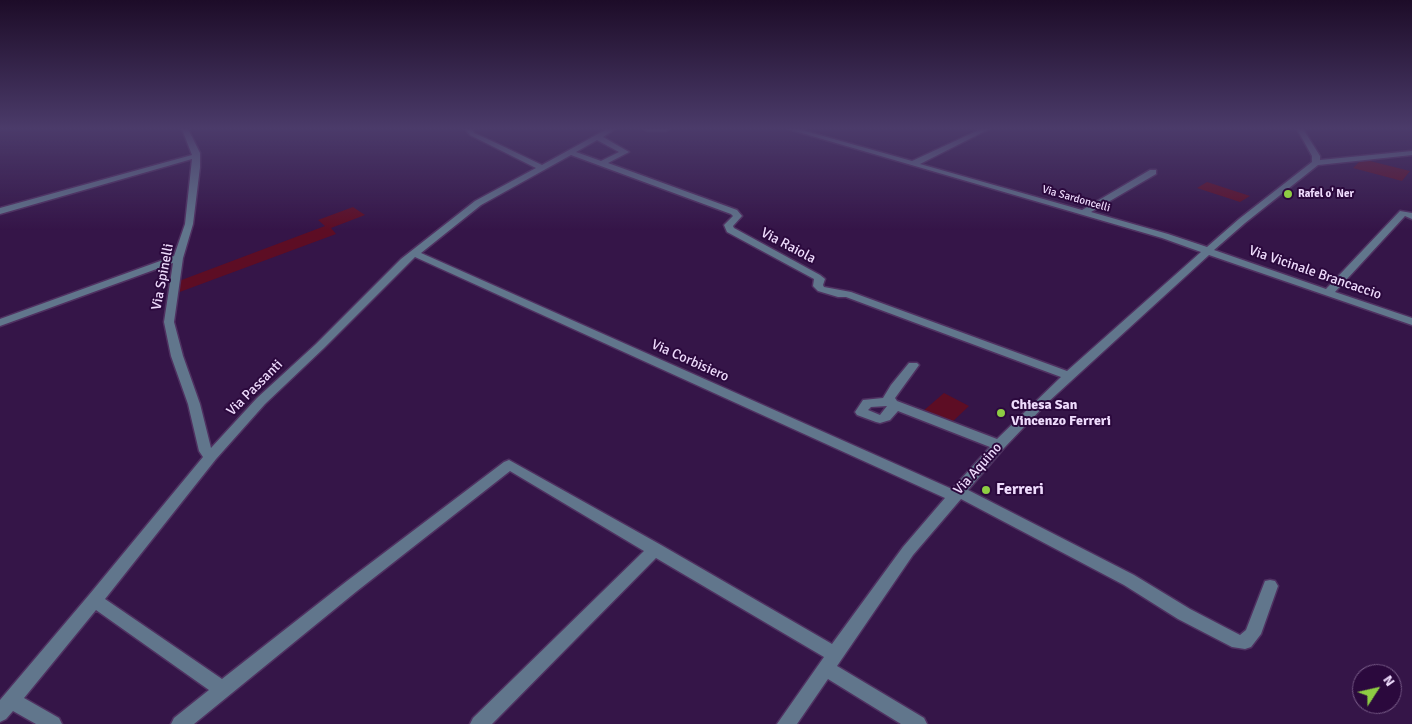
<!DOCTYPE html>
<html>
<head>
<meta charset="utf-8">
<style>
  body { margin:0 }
  #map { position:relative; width:1412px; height:724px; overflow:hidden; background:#351548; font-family:Signika,sans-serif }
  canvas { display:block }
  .north { position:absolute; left:1352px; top:664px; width:50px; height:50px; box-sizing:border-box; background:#2b093d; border:1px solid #795d89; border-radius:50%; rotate:55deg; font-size:14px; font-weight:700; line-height:20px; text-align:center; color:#eedbfc }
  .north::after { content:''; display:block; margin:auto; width:18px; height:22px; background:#8ecd43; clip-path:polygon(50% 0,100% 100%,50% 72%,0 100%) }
</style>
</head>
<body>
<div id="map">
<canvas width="1412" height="724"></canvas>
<div class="north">N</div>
</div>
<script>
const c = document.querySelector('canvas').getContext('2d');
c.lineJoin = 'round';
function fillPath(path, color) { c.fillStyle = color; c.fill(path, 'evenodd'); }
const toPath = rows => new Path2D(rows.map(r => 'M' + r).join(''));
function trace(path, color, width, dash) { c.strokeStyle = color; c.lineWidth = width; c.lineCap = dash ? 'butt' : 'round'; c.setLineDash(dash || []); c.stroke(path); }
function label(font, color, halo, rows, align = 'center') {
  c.font = font + ' Signika,sans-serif'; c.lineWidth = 4; c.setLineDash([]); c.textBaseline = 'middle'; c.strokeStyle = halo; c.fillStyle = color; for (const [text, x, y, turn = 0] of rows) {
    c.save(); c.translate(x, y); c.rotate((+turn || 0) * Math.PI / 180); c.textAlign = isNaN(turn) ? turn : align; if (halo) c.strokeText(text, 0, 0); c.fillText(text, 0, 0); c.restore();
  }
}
fillPath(toPath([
  [1362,159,1410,171,1402,181,1353,168],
  [1207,182,1250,196,1240,202,1197,188],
  [353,207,365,215,331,228,336,234,177,293,179,281,325,226,318,220],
  [944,393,969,406,949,425,922,412]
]), '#5d0d24');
const minor = toPath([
  [182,129,188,129,200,153,200,167,193,224,183,258,174,322,183,356,200,404,211,448,257,398,316,344,401,259,475,201,536,168,470,135,465,129,472,129,474,133,496,143,542,165,607,129,615,129,603,137,629,152,608,163,737,210,742,216,733,226,734,228,820,275,825,279,823,285,824,287,851,292,1067,371,1201,252,1162,238,788,129,798,129,912,161,981,129,989,129,920,164,1082,210,1150,170,1156,170,1156,174,1091,212,1168,234,1207,247,1239,219,1312,162,1312,156,1297,129,1303,129,1320,156,1320,160,1412,151,1412,155,1318,165,1245,223,1214,250,1326,289,1400,211,1412,213,1412,219,1405,216,1335,292,1412,318,1412,325,1209,255,1047,403,1004,448,968,490,1134,575,1190,609,1240,635,1246,630,1265,581,1270,580,1275,581,1278,586,1261,634,1251,647,1245,649,1232,647,1178,619,1124,585,961,499,913,555,837,666,924,718,927,724,901,724,828,679,797,724,777,724,824,657,656,558,492,724,470,724,473,718,644,551,510,471,357,591,194,724,171,724,174,718,209,690,96,610,24,698,59,718,62,724,36,724,13,711,6,719,0,722,0,700,89,595,203,457,199,451,188,404,171,356,164,322,173,263,0,326,0,319,174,256,185,224,192,159,0,214,0,208,192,155,182,129],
  [597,140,619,152,601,161,576,152,597,140],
  [571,155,731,214,733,216,724,225,727,232,814,279,813,286,818,291,838,297,846,297,1061,377,997,439,897,401,895,398,919,365,917,363,909,363,891,385,883,398,863,400,855,412,857,415,876,422,880,423,890,420,898,411,990,447,952,489,421,253,481,205,571,155],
  [415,257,945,498,903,547,832,644,661,545,509,460,504,462,347,581,222,679,105,599,216,459,265,404,324,348,415,257],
  [887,406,880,415,868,410,871,407,887,406],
  [644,129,669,129,666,131,647,131,644,129]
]);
trace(minor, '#4f3161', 3);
fillPath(minor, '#61768c');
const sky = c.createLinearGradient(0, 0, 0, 230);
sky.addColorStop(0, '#1d0c28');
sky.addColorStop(0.56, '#4b3b6a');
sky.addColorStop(1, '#4b3b6a00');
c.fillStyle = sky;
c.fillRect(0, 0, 1412, 230);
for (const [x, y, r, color] of [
  [1288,194,5,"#8ecd43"],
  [1001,413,5,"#8ecd43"],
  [986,490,5,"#8ecd43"]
]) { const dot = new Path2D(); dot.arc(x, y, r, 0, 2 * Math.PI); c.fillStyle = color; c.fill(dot); trace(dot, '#2b093d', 2); }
label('bold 11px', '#eedbfc', '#2b093d', [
  ["Rafel o' Ner",1298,194]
], 'left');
label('11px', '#eedbfc', '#2b093d', [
  ["Via Sardoncelli",1076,199,16]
]);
label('14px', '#eedbfc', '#2b093d', [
  ["Via Raiola",788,246,28],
  ["Via Vicinale Brancaccio",1315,273,19],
  ["Via Spinelli",163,277,-79],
  ["Via Corbisiero",690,361,24],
  ["Via Passanti",255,388,-45],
  ["Via Aquino",978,469,-48]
]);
label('bold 14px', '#eedbfc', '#2b093d', [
  ["Chiesa San",1011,405],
  ["Vincenzo Ferreri",1011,421]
], 'left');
label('bold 16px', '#eedbfc', '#2b093d', [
  ["Ferreri",996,490]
], 'left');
</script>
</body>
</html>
